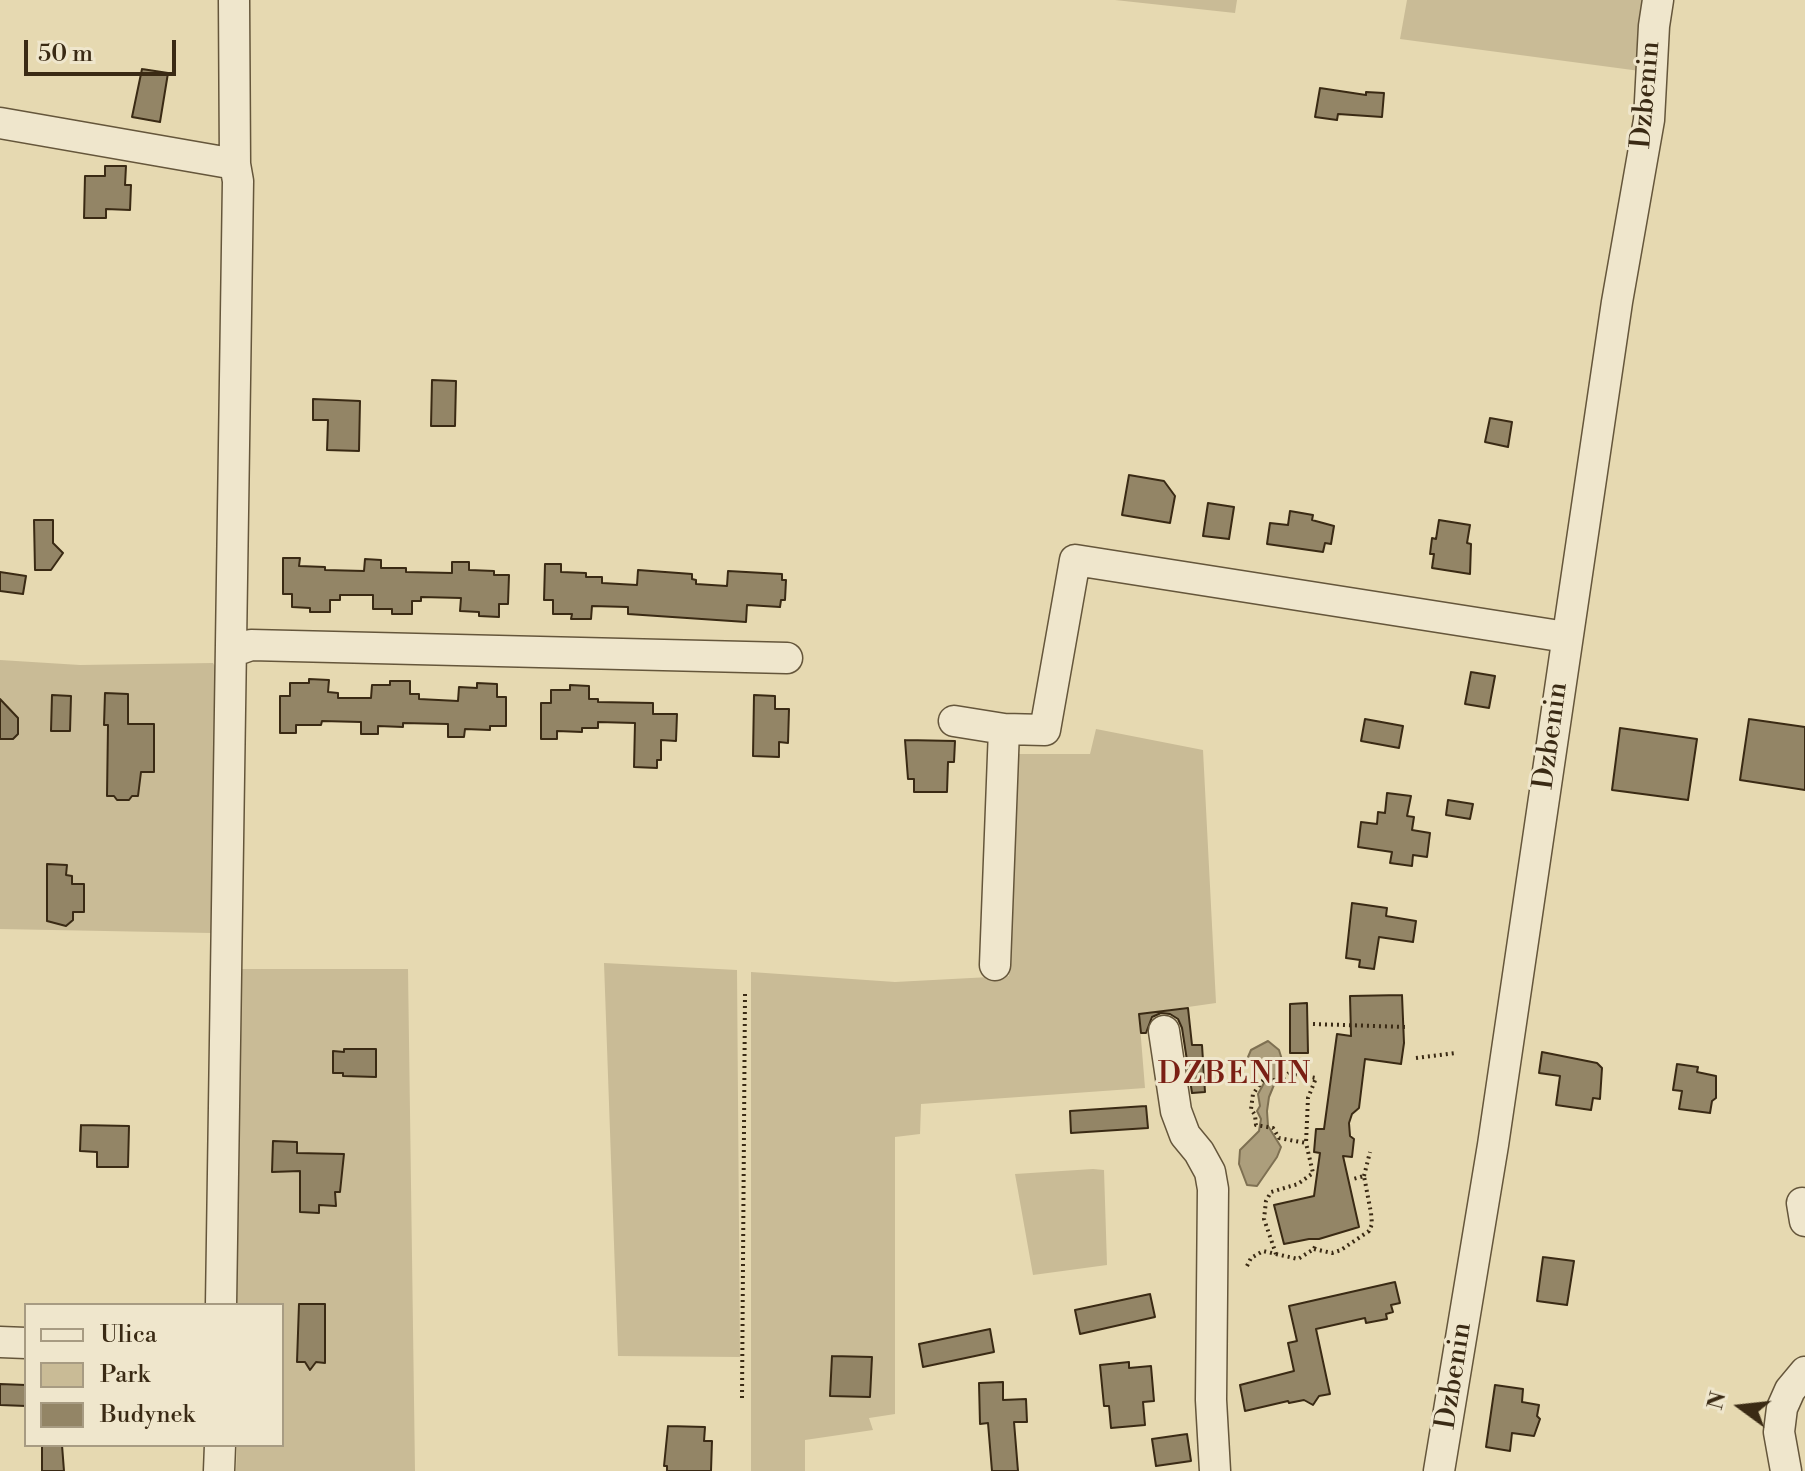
<!DOCTYPE html>
<html>
<head>
<meta charset="utf-8">
<style>
  body { margin:0 }
  #map { position:relative; width:1805px; height:1471px; overflow:hidden; background:#e6d9b1; font-family:"Libre Bodoni",serif }
  canvas { display:block }
  .legend { position:absolute; left:24px; top:1303px; width:260px; height:144px; box-sizing:border-box; background:#efe6cc; border:2px solid #a79b82; margin:0; padding:10px 14px; list-style:none; font-size:24px; color:#3a2a14 }
  .legend li { display:flex; align-items:center; gap:16px; height:40px }
  .legend b { width:40px; border:2px solid #a79b82 }
  .north { position:absolute; left:1701px; top:1367px; width:80px; height:80px; -webkit-text-stroke:6px #efe6cc; paint-order:stroke; rotate:285deg; font-size:22px; font-weight:700; line-height:32px; text-align:center; color:#3a2a14 }
  .north::after { content:''; display:block; margin:auto; width:28px; height:36px; background:#3a2a14; clip-path:polygon(50% 0,100% 100%,50% 72%,0 100%) }
  .scale { position:absolute; left:24px; top:40px; width:152px; height:36px; box-sizing:border-box; border:4px solid #3a2a14; border-top:0; padding-left:10px; font-size:24px; line-height:28px; white-space:nowrap; color:#3a2a14; -webkit-text-stroke:6px #efe6cc; paint-order:stroke }
</style>
</head>
<body>
<div id="map">
<canvas width="1805" height="1471"></canvas>
<ul class="legend">
<li><b style="height:10px;background:#efe6cc"></b>Ulica</li>
<li><b style="height:22px;background:#c9bb96"></b>Park</li>
<li><b style="height:22px;background:#938566"></b>Budynek</li>
</ul>
<div class="north">N</div>
<div class="scale">50 m</div>
</div>
<script>
const c = document.querySelector('canvas').getContext('2d');
c.lineJoin = 'round';
function fillPath(path, color) { c.fillStyle = color; c.fill(path, 'evenodd'); }
const toPath = rows => new Path2D(rows.map(r => 'M' + r).join(''));
function trace(path, color, width, dash) { c.strokeStyle = color; c.lineWidth = width; c.lineCap = dash ? 'butt' : 'round'; c.setLineDash(dash || []); c.stroke(path); }
function label(font, color, halo, rows, align = 'center') {
  c.font = font + ' "Libre Bodoni",serif'; c.lineWidth = 6; c.setLineDash([]); c.textBaseline = 'middle'; c.strokeStyle = halo; c.fillStyle = color; for (const [text, x, y, turn = 0] of rows) {
    c.save(); c.translate(x, y); c.rotate((+turn || 0) * Math.PI / 180); c.textAlign = isNaN(turn) ? turn : align; if (halo) c.strokeText(text, 0, 0); c.fillText(text, 0, 0); c.restore();
  }
}
fillPath(toPath([
  [1115,0,1237,0,1235,13],
  [1407,0,1651,0,1640,71,1400,39],
  [0,660,80,665,213,663,218,672,219,682,211,847,211,933,0,929],
  [1096,729,1203,750,1216,1003,1139,1014,1145,1088,921,1104,920,1134,895,1137,895,1414,869,1418,873,1430,805,1440,805,1471,751,1471,751,972,895,982,1009,976,1016,754,1090,754],
  [604,963,737,970,740,1357,618,1356],
  [235,969,408,969,415,1471,236,1471,237,1445,282,1445,282,1305,237,1305],
  [1093,1169,1104,1170,1107,1265,1033,1275,1015,1174]
]), '#c9bb96');
const water = toPath([
  [1268,1041,1279,1050,1283,1063,1269,1097,1267,1111,1268,1126,1281,1147,1277,1157,1257,1186,1247,1185,1239,1164,1240,1150,1259,1131,1261,1119,1257,1111,1260,1106,1258,1094,1269,1074,1268,1065,1254,1062,1248,1057,1251,1050,1268,1041]
]);
fillPath(water, '#ac9e7c');
trace(water, '#7e7052', 2);
const building = toPath([
  [142,69,168,73,160,122,132,117,142,69],
  [1320,88,1366,95,1366,92,1384,93,1382,117,1338,114,1337,120,1315,117,1320,88],
  [105,166,126,166,125,185,131,185,130,210,106,209,106,218,84,218,85,176,105,176,105,166],
  [432,380,456,381,455,426,431,426,432,380],
  [313,399,360,401,359,451,327,450,328,420,313,420,313,399],
  [1490,418,1512,422,1508,447,1485,442,1490,418],
  [1129,475,1164,481,1175,496,1170,523,1122,515,1129,475],
  [1208,503,1234,507,1229,539,1203,536,1208,503],
  [1290,511,1313,515,1312,520,1334,526,1331,544,1325,543,1323,552,1267,544,1270,523,1288,525,1290,511],
  [34,520,53,520,53,543,63,553,51,570,35,570,34,520],
  [1439,520,1470,525,1467,543,1471,544,1470,574,1432,568,1434,554,1430,554,1432,538,1436,539,1439,520],
  [283,558,300,558,299,566,325,567,325,570,364,571,365,559,381,560,381,568,406,568,406,572,452,573,452,562,469,562,469,570,494,571,494,575,509,575,508,604,499,604,499,617,479,616,479,612,460,611,461,598,421,597,421,601,412,601,412,614,392,614,392,609,373,609,373,595,340,595,340,600,330,600,330,612,310,612,310,608,292,607,292,594,283,594,283,558],
  [545,564,561,564,561,572,586,573,586,577,602,577,602,583,637,585,638,570,692,574,692,579,696,580,696,584,727,586,728,571,782,574,782,580,786,580,785,600,781,600,780,607,747,605,746,622,628,614,628,607,592,606,591,619,571,619,572,614,553,614,553,600,544,600,545,564],
  [0,572,26,576,23,594,0,591,0,572],
  [1471,672,1495,676,1489,708,1465,704,1471,672],
  [309,679,329,680,328,692,338,693,338,698,371,698,372,685,390,685,390,681,410,681,410,694,419,694,419,699,458,701,459,687,477,688,477,683,497,684,497,697,506,697,506,726,490,726,490,730,465,729,464,737,448,737,448,724,403,723,403,727,378,726,378,734,361,734,361,722,322,721,321,725,296,725,296,733,280,733,280,696,290,696,290,683,309,683,309,679],
  [570,685,589,686,589,699,598,699,598,702,653,703,653,714,677,714,676,741,661,740,661,760,657,760,657,768,634,767,635,723,598,722,598,728,582,728,582,732,557,731,557,739,541,739,541,703,551,703,551,690,570,690,570,685],
  [105,693,128,694,128,724,154,724,154,772,141,772,138,796,132,796,129,800,117,800,114,796,107,796,108,725,104,725,105,693],
  [52,695,71,696,70,731,51,731,52,695],
  [754,695,775,696,775,709,789,709,788,743,779,742,779,757,753,756,754,695],
  [0,699,18,718,18,734,13,739,0,739,0,699],
  [1365,719,1403,726,1399,748,1361,741,1365,719],
  [1749,719,1805,727,1805,790,1740,780,1749,719],
  [1620,728,1697,739,1688,800,1612,790,1620,728],
  [905,740,955,741,954,762,948,762,947,792,914,792,914,779,908,779,905,740],
  [1387,793,1411,796,1407,816,1414,817,1412,830,1430,833,1427,857,1413,855,1412,866,1390,863,1392,852,1358,847,1361,822,1377,824,1378,812,1385,813,1387,793],
  [1448,800,1473,804,1470,819,1446,815,1448,800],
  [47,864,67,865,66,875,72,876,72,884,84,884,84,912,73,912,73,920,66,926,47,921,47,864],
  [1352,903,1387,908,1386,916,1416,921,1413,942,1379,937,1374,969,1359,967,1360,960,1346,958,1352,903],
  [1402,995,1404,1043,1401,1064,1365,1059,1359,1108,1352,1114,1349,1123,1350,1136,1354,1139,1352,1157,1343,1156,1359,1227,1319,1239,1309,1239,1284,1244,1274,1205,1314,1196,1320,1153,1314,1152,1316,1129,1324,1129,1337,1034,1351,1036,1350,996,1402,995],
  [1307,1003,1308,1053,1290,1053,1290,1004,1307,1003],
  [1188,1008,1192,1045,1202,1045,1205,1092,1192,1093,1182,1028,1178,1019,1170,1014,1161,1013,1152,1017,1146,1033,1141,1033,1139,1014,1188,1008],
  [344,1049,376,1049,376,1077,343,1076,343,1073,333,1073,333,1051,344,1052,344,1049],
  [1542,1052,1597,1063,1602,1068,1600,1099,1593,1098,1591,1110,1556,1105,1560,1076,1539,1073,1542,1052],
  [1677,1064,1698,1067,1697,1072,1716,1076,1716,1098,1712,1101,1710,1113,1679,1109,1682,1091,1673,1090,1677,1064],
  [1146,1106,1148,1128,1071,1133,1070,1111,1146,1106],
  [81,1125,129,1126,128,1167,97,1167,97,1152,80,1151,81,1125],
  [273,1141,297,1142,297,1153,344,1154,340,1192,335,1192,336,1206,319,1205,319,1213,300,1212,300,1171,272,1172,273,1141],
  [1543,1257,1574,1261,1567,1305,1537,1301,1543,1257],
  [1395,1282,1400,1303,1391,1305,1393,1312,1386,1314,1387,1319,1366,1323,1365,1318,1316,1329,1330,1394,1319,1396,1313,1405,1304,1400,1289,1403,1288,1401,1245,1411,1240,1385,1294,1371,1288,1343,1297,1341,1289,1306,1395,1282],
  [1150,1294,1155,1317,1080,1334,1075,1310,1150,1294],
  [299,1304,325,1304,325,1363,316,1362,310,1370,305,1362,297,1362,299,1304],
  [990,1329,994,1352,923,1367,919,1344,990,1329],
  [832,1356,872,1357,870,1397,830,1396,832,1356],
  [1129,1362,1129,1368,1151,1366,1154,1401,1143,1402,1145,1425,1111,1428,1109,1406,1104,1406,1100,1365,1129,1362],
  [1003,1382,1003,1400,1026,1399,1027,1422,1014,1422,1018,1471,992,1471,988,1423,980,1424,979,1383,1003,1382],
  [0,1384,26,1385,26,1406,0,1405,0,1384],
  [1495,1385,1523,1389,1522,1402,1539,1405,1537,1416,1540,1419,1534,1436,1512,1433,1510,1451,1486,1447,1495,1385],
  [668,1426,705,1427,704,1441,712,1441,711,1471,667,1471,667,1466,664,1466,668,1426],
  [1187,1434,1191,1461,1156,1466,1152,1439,1187,1434],
  [42,1445,62,1445,64,1471,42,1471,42,1445]
]);
fillPath(building, '#938566');
trace(building, '#3a2a14', 2);
const minor = toPath([
  [0,123,235,164],
  [231,652,251,645,787,658],
  [954,721,1004,729,1045,730,1075,560,1566,637],
  [995,965,1004,729],
  [1164,1031,1176,1111,1185,1135,1199,1152,1210,1172,1213,1189,1211,1400,1215,1471],
  [1802,1203,1805,1221],
  [221,1305,238,181,235,164,234,0],
  [0,1342,26,1343],
  [219,1471,220,1445],
  [1439,1471,1493,1145,1617,302,1649,120,1654,26,1658,0],
  [1786,1471,1779,1432,1782,1408,1790,1390,1805,1372]
]);
trace(minor, '#65563b', 33);
trace(toPath([
  [1313,1024,1406,1027],
  [1416,1058,1455,1053],
  [1289,1073,1316,1078,1308,1098,1306,1143,1279,1138,1273,1128,1256,1125,1255,1115,1251,1109,1253,1094,1264,1079,1280,1081,1289,1073],
  [1364,1176,1370,1152],
  [1314,1249,1332,1253,1341,1250,1369,1231,1372,1224,1371,1213,1364,1176,1353,1179],
  [1276,1254,1298,1259,1314,1249,1316,1244],
  [1247,1266,1251,1258,1263,1251,1276,1254,1264,1219,1266,1201,1271,1192,1298,1184,1313,1173,1306,1143],
  [742,1398,745,994]
]), '#3a2a14', 4, [2, 4]);
trace(minor, '#efe6cc', 30);
label('28px', '#3a2a14', '#efe6cc', [
  ["Dzbenin",1647,95,-85],
  ["Dzbenin",1552,736,-82],
  ["Dzbenin",1455,1376,-81]
]);
c.letterSpacing = '2px';
label('30px', '#7a1f14', '#efe6cc', [
  ["DZBENIN",1235,1076]
]);
c.letterSpacing = '0px';
</script>
</body>
</html>
